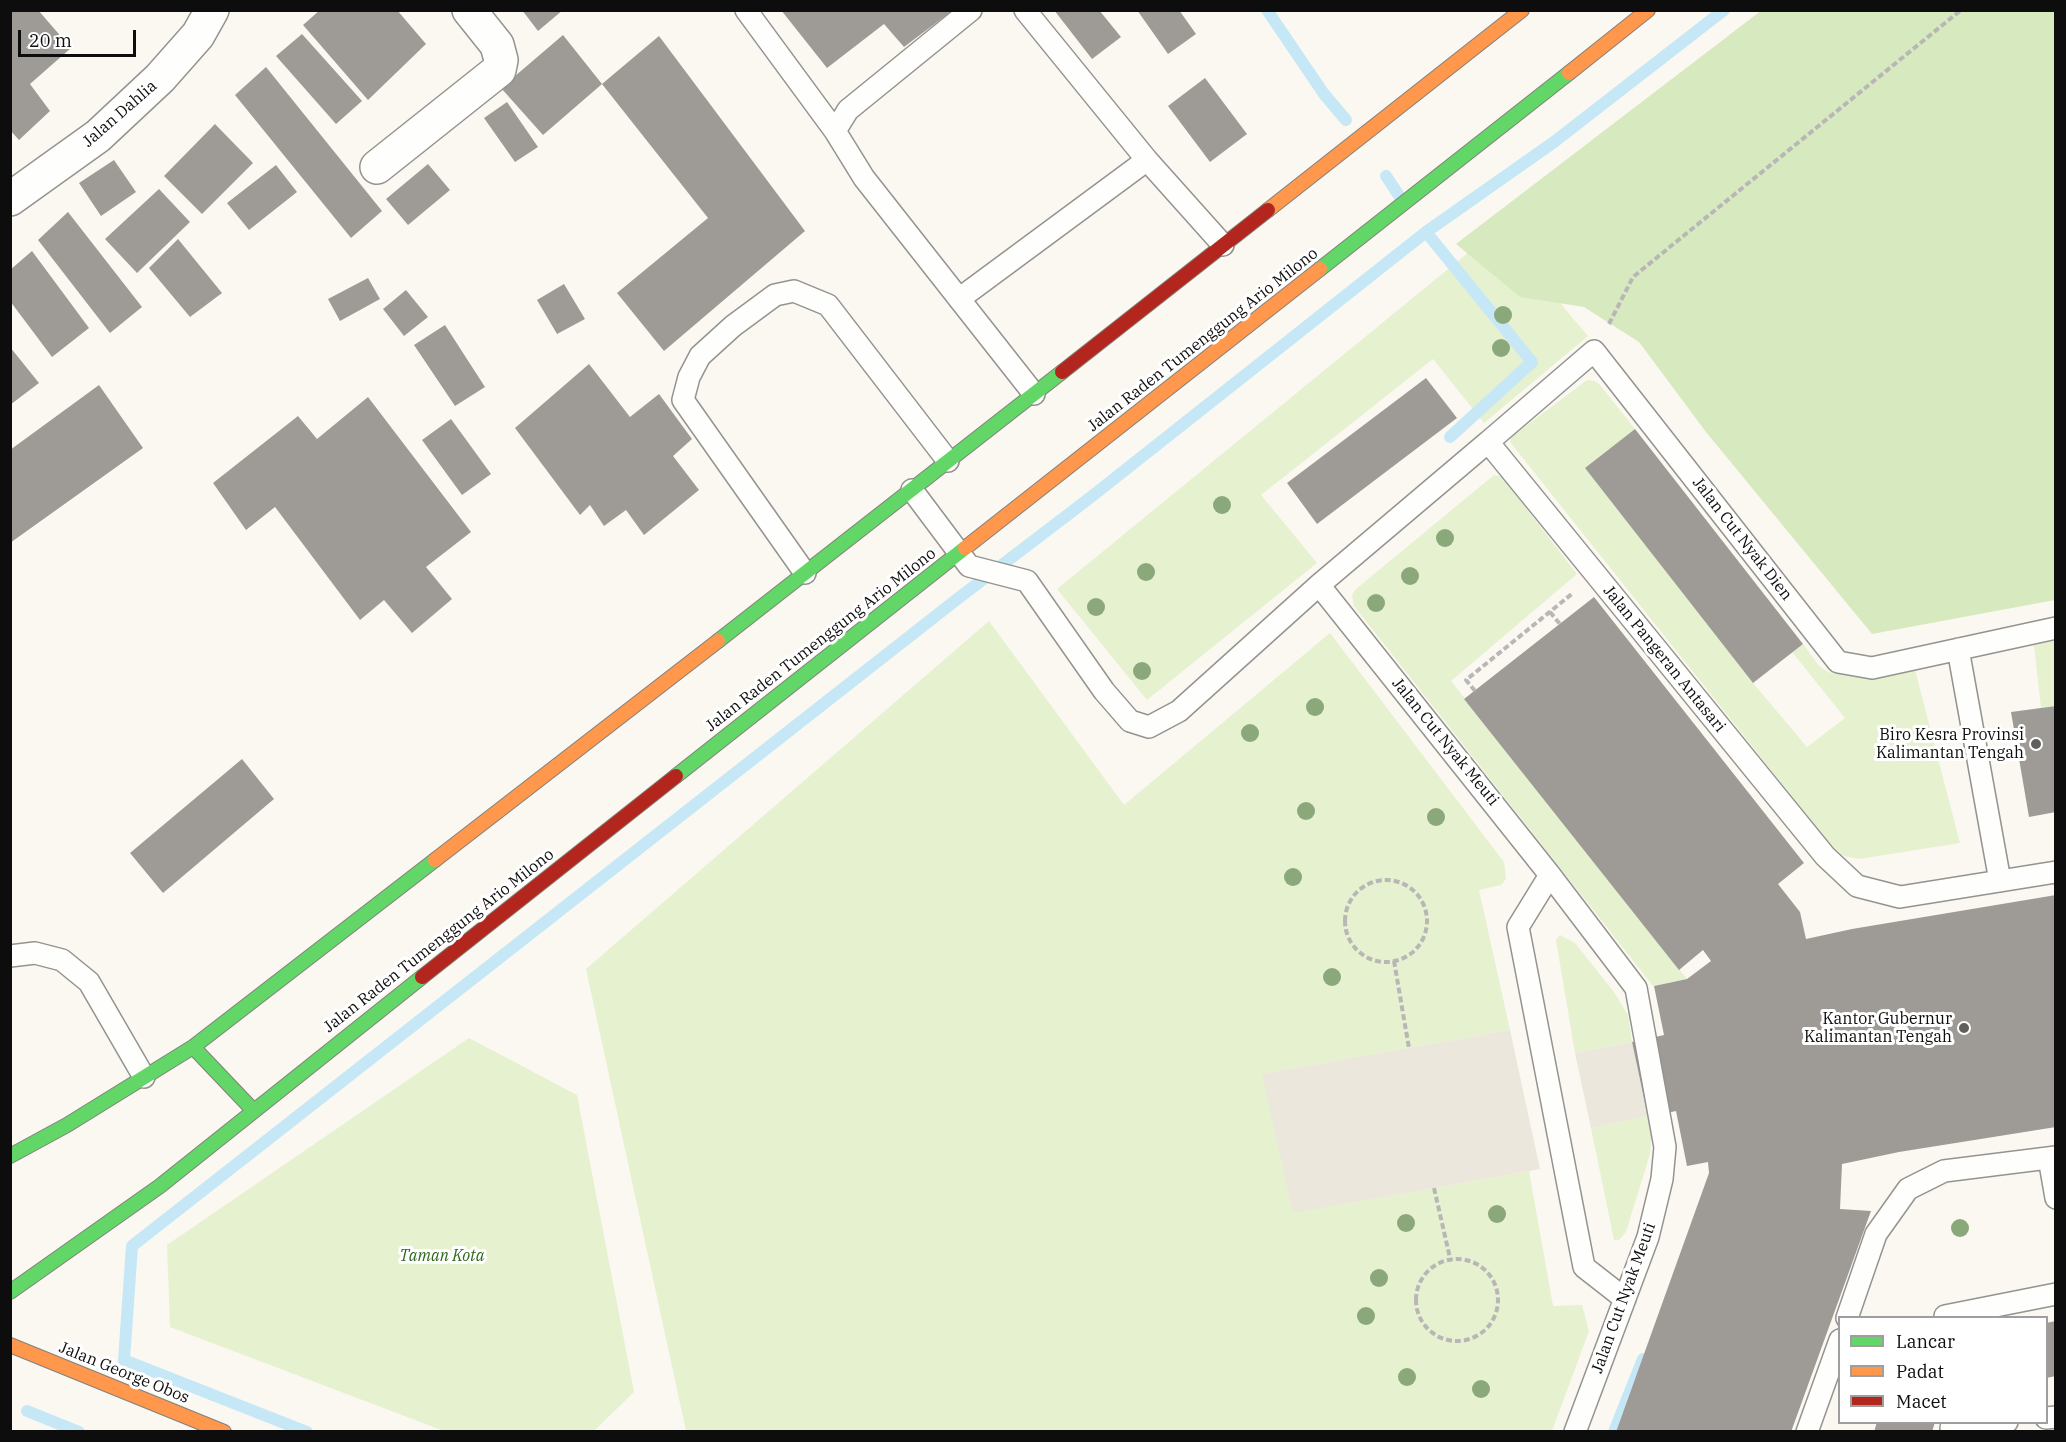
<!DOCTYPE html>
<html>
<head>
<meta charset="utf-8">
<style>
  body { margin:0 }
  #map { position:relative; width:2066px; height:1442px; overflow:hidden; background:#fbf8f1; font-family:"IBM Plex Serif",serif }
  canvas { display:block }
  .frame { position:absolute; inset:0; border:12px solid #0d0d0d; pointer-events:none }
  .legend { position:absolute; left:1838px; top:1316px; width:210px; height:108px; box-sizing:border-box; background:#fff; border:2px solid #9e9e9e; margin:0; padding:8px 10px; list-style:none; font-size:18px; color:#0d0d0d }
  .legend li { display:flex; align-items:center; gap:12px; height:30px }
  .legend b { width:30px; border:2px solid #9e9e9e }
  .scale { position:absolute; left:18px; top:30px; width:118px; height:27px; box-sizing:border-box; border:3px solid #0d0d0d; border-top:0; padding-left:8px; font-size:18px; line-height:21px; white-space:nowrap; color:#0d0d0d; -webkit-text-stroke:4px #fff; paint-order:stroke }
</style>
</head>
<body>
<div id="map">
<canvas width="2066" height="1442"></canvas>
<div class="frame"></div>
<ul class="legend">
<li><b style="height:8px;background:#63d668"></b>Lancar</li>
<li><b style="height:8px;background:#ff974d"></b>Padat</li>
<li><b style="height:8px;background:#b3261e"></b>Macet</li>
</ul>
<div class="scale">20 m</div>
</div>
<script>
const c = document.querySelector('canvas').getContext('2d');
c.lineJoin = 'round';
function fillPath(path, color) { c.fillStyle = color; c.fill(path, 'evenodd'); }
const toPath = rows => new Path2D(rows.map(r => 'M' + r).join(''));
function trace(path, color, width, dash) { c.strokeStyle = color; c.lineWidth = width; c.lineCap = dash ? 'butt' : 'round'; c.setLineDash(dash || []); c.stroke(path); }
function label(font, color, halo, rows, align = 'center') {
  c.font = font + ' "IBM Plex Serif",serif'; c.lineWidth = 6; c.setLineDash([]); c.textBaseline = 'middle'; c.strokeStyle = halo; c.fillStyle = color; for (const [text, x, y, turn = 0] of rows) {
    c.save(); c.translate(x, y); c.rotate((+turn || 0) * Math.PI / 180); c.textAlign = isNaN(turn) ? turn : align; if (halo) c.strokeText(text, 0, 0); c.fillText(text, 0, 0); c.restore();
  }
}
fillPath(toPath([
  [1497,229,1588,336,1484,423,1433,359,1261,495,1317,563,1147,700,1057,589],
  [1587,380,1595,381,1600,385,1635,429,1586,468,1753,683,1807,747,1845,718,1792,652,1803,644,1819,666,1828,672,1837,674,1914,666,1960,843,1859,859,1844,856,1830,844,1510,442,1511,437],
  [1494,475,1502,477,1577,574,1451,681,1687,979,1653,986,1354,606,1352,595,1356,589],
  [989,621,1124,805,1330,633,1504,862,1506,879,1501,885,1479,890,1510,1030,1286,1070,1319,1208,1529,1171,1553,1306,1582,1305,1589,1331,1552,1431,686,1431,586,969],
  [2055,641,2055,706,2041,708,2034,645],
  [1560,935,1575,943,1614,992,1628,1015,1632,1042,1575,1053,1556,940],
  [469,1038,577,1095,634,1392,594,1431,444,1431,170,1327,167,1245],
  [1648,1116,1652,1132,1650,1154,1626,1232,1619,1240,1614,1240,1591,1128]
]), '#e6f1d0');
fillPath(toPath([
  [1762,10,2055,11,2055,600,1872,634,1706,432,1639,342,1584,307,1520,297,1456,244]
]), '#d7e9be');
fillPath(toPath([
  [1510,1030,1540,1169,1293,1213,1262,1074],
  [1632,1042,1648,1116,1591,1128,1575,1053]
]), '#ebe7dc');
trace(toPath([
  [1267,10,1324,94,1346,120],
  [1386,176,1402,200],
  [1426,232,1532,362,1450,437],
  [27,1411,79,1432],
  [307,1432,124,1360,132,1246,956,600,1091,497,1426,232,1554,142,1724,10],
  [1614,1432,1643,1359]
]), '#c6e8f6', 12);
fillPath(toPath([
  [10,10,38,10,71,48,30,84,50,111,19,140,10,130],
  [320,10,397,10,426,44,368,100,303,25],
  [522,10,563,10,538,31],
  [781,10,953,10,904,47,884,24,827,68],
  [1054,10,1099,10,1121,37,1092,59],
  [1137,10,1179,10,1196,34,1168,54],
  [302,34,362,101,336,124,276,56],
  [563,35,602,84,543,135,501,88],
  [659,36,805,231,664,351,617,293,708,218,602,84],
  [266,67,382,211,351,238,235,95],
  [1205,78,1247,134,1210,162,1168,106],
  [507,102,538,147,515,162,484,118],
  [215,124,253,163,202,214,164,176],
  [114,160,136,192,101,216,79,183],
  [428,164,450,190,408,225,386,199],
  [276,165,297,192,249,230,227,203],
  [159,189,190,222,137,273,105,239],
  [68,212,142,307,110,333,38,240],
  [178,239,222,293,190,317,149,268],
  [32,251,89,328,52,357,10,301,10,270],
  [368,278,380,299,340,321,328,299],
  [564,284,585,319,557,334,537,300],
  [406,290,428,317,404,336,383,309],
  [445,325,485,387,455,406,414,345],
  [10,347,39,383,10,405],
  [589,364,630,417,659,394,692,439,673,456,699,490,644,535,626,510,604,526,590,505,580,515,515,428],
  [1426,378,1457,418,1317,524,1287,483],
  [99,385,143,448,10,543,10,450],
  [368,397,471,532,426,567,452,599,412,633,384,600,360,620,275,507,246,530,213,483,298,416,317,439],
  [451,419,491,474,462,495,422,440],
  [1635,429,1803,644,1753,683,1585,468],
  [1594,597,1804,863,1778,884,1800,912,1806,939,1852,929,2056,895,2056,1127,1899,1152,1842,1164,1840,1209,1871,1211,1791,1432,1616,1432,1709,1173,1708,1162,1687,1166,1676,1111,1648,1117,1632,1042,1664,1035,1654,986,1687,979,1711,961,1703,950,1679,970,1464,699],
  [2056,706,2056,812,2029,817,2011,712],
  [242,759,274,799,163,893,130,853],
  [2056,1321,2056,1376,2046,1378,2046,1323],
  [1877,1422,1935,1422,1932,1432,1874,1432]
]), '#9e9b97');
const lane = toPath([
  [746,10,835,131],
  [971,10,848,110,835,131,864,178,1034,394],
  [1025,10,1147,160,1223,245],
  [959,299,1147,160],
  [1488,442,1594,351,1838,662,1872,668,2056,628],
  [912,490,969,566,1027,581,1104,691,1130,721,1149,727,1179,711,1319,585,1550,875,1636,988,1665,1147,1662,1179,1648,1237,1575,1432],
  [805,573,683,400,689,377,700,356,733,326,775,295,794,291,828,305,948,461],
  [1319,585,1488,442,1825,856,1857,886,1900,897,2056,872],
  [1958,649,2000,881],
  [1550,875,1518,927,1584,1267,1625,1299],
  [10,956,35,953,62,960,89,982,144,1077],
  [2049,1158,2056,1198],
  [1847,1318,1876,1234,1908,1189,1944,1171,2056,1157],
  [1945,1318,1945,1316,2056,1294],
  [2046,1418,2056,1417],
  [1951,1428,2007,1422],
  [1807,1432,1840,1340]
]);
const street = toPath([
  [377,167,499,70,501,60,497,45,469,10],
  [10,199,98,136,160,78,198,35,212,10]
]);
const fast = toPath([
  [1320,269,1569,73],
  [718,641,1062,372],
  [676,776,965,548],
  [193,1047,253,1110],
  [10,1156,67,1125,193,1047,435,860],
  [10,1292,160,1186,422,977]
]);
const slow = toPath([
  [1569,73,1648,10],
  [1268,210,1522,10],
  [965,548,1320,269],
  [435,860,718,641],
  [10,1345,224,1432]
]);
const jam = toPath([
  [1062,372,1268,210],
  [422,977,676,776]
]);
trace(lane, '#949390', 24);
trace(street, '#949390', 36);
trace(fast, '#81807d', 16);
trace(slow, '#81807d', 16);
trace(jam, '#81807d', 16);
trace(toPath([
  [1609,324,1633,277,1961,10],
  [1550,612,1560,624],
  [1475,691,1466,680,1573,593],
  '1345 921a41 41 0 1 1 82 0a41 41 0 1 1-82 0Z',
  [1394,961,1409,1048],
  [1434,1188,1450,1258],
  '1416 1300a41 41 0 1 1 82 0a41 41 0 1 1-82 0Z'
]), '#b8b7b6', 4, [6, 3]);
trace(lane, '#fefefd', 21);
trace(street, '#fefefd', 33);
trace(fast, '#63d668', 14);
trace(slow, '#ff974d', 14);
trace(jam, '#b3261e', 14);
c.fillStyle = '#8ba87b';
for (const [x, y] of [
  [1503,315],
  [1501,348],
  [1222,505],
  [1445,538],
  [1146,572],
  [1410,576],
  [1376,603],
  [1096,607],
  [1142,671],
  [1315,707],
  [1250,733],
  [1306,811],
  [1436,817],
  [1293,877],
  [1332,977],
  [1497,1214],
  [1406,1223],
  [1960,1228],
  [1379,1278],
  [1366,1316],
  [1407,1377],
  [1481,1389]
]) { c.beginPath(); c.arc(x, y, 9, 0, 2 * Math.PI); c.fill(); }
for (const [x, y, r, color] of [
  [2036,744,6,"#605f5d"],
  [1964,1028,6,"#605f5d"]
]) { const dot = new Path2D(); dot.arc(x, y, r, 0, 2 * Math.PI); c.fillStyle = color; c.fill(dot); trace(dot, '#fff', 2); }
label('16px', '#0d0d0d', '#fff', [
  ["Jalan Dahlia",120,114,-41],
  ["Jalan Raden Tumenggung Ario Milono",1203,340,-38],
  ["Jalan Cut Nyak Dien",1742,539,52],
  ["Jalan Raden Tumenggung Ario Milono",821,640,-38],
  ["Jalan Pangeran Antasari",1664,659,51],
  ["Jalan Cut Nyak Meuti",1445,742,51],
  ["Jalan Raden Tumenggung Ario Milono",439,941,-38],
  ["Jalan Cut Nyak Meuti",1624,1298,-70],
  ["Jalan George Obos",124,1373,22]
]);
label('16px', '#0d0d0d', '#fff', [
  ["Biro Kesra Provinsi",2024,735],
  ["Kalimantan Tengah",2024,753],
  ["Kantor Gubernur",1952,1019],
  ["Kalimantan Tengah",1952,1037]
], 'right');
label('italic 16px', '#2f671b', '#fff', [
  ["Taman Kota",442,1256]
]);
</script>
</body>
</html>
